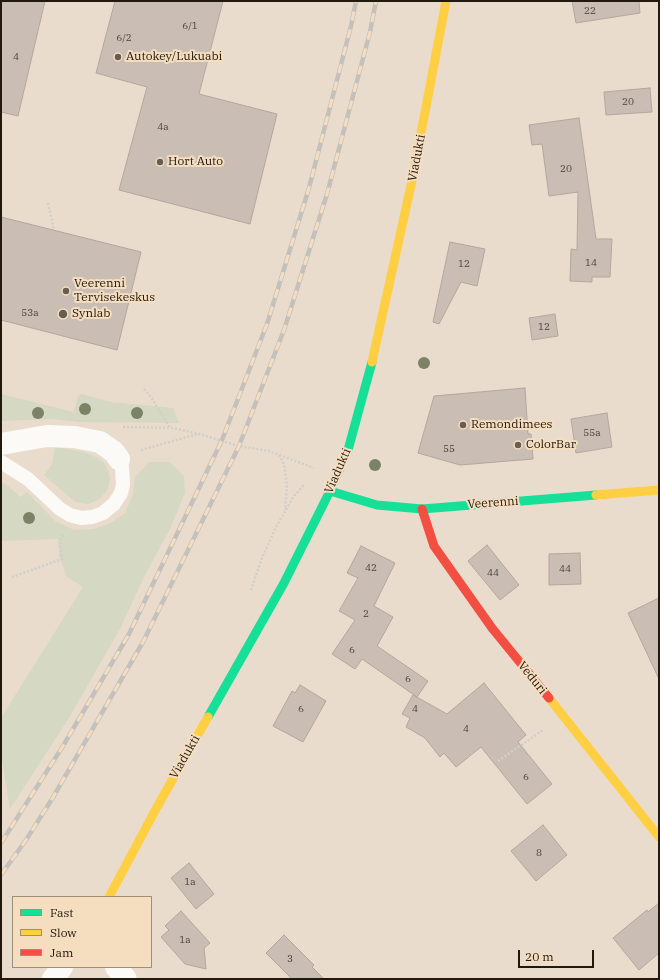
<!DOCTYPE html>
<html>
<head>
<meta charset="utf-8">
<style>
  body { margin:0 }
  #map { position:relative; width:660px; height:980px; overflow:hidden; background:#e9dccc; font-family:"IBM Plex Serif",serif }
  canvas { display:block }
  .frame { position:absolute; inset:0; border:2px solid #21190e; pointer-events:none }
  .legend { position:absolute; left:12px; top:896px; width:140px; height:72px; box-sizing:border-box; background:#f5ddc0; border:1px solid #a08f79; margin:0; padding:5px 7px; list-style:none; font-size:12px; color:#21190e }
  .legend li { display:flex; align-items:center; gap:8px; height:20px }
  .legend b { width:20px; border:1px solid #a08f79 }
  .scale { position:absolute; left:518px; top:950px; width:76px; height:18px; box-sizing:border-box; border:2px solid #21190e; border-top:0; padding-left:5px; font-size:12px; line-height:14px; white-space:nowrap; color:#21190e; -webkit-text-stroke:3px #f5ddc0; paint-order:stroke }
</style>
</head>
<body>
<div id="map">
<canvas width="660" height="980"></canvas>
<div class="frame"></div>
<ul class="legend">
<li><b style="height:5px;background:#16e098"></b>Fast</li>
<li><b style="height:5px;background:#ffcf43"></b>Slow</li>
<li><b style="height:5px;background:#f24e42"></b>Jam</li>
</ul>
<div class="scale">20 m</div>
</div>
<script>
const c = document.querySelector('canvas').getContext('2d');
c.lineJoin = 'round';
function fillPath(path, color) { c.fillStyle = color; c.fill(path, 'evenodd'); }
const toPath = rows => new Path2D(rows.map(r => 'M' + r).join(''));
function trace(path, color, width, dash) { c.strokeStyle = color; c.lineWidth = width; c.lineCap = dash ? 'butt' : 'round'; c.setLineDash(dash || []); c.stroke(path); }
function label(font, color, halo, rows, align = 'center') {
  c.font = font + ' "IBM Plex Serif",serif'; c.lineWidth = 4; c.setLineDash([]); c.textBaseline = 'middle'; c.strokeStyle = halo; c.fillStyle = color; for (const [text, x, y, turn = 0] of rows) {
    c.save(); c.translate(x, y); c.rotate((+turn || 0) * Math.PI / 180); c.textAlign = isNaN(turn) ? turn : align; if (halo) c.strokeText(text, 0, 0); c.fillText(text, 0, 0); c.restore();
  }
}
fillPath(toPath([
  [1,394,74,412,78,396,82,394,111,402,173,408,179,423,79,422,53,419,1,421],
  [55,447,85,452,98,458,105,464,109,473,110,478,108,489,100,499,88,504,75,502,44,475,52,464],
  [149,462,170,462,184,476,185,493,170,529,145,575,120,629,69,718,10,809,1,753,1,718,83,587,67,577,59,556,58,539,1,541,1,482,7,485,20,497,27,492,55,521,74,530,93,529,109,524,125,513,133,495,135,477]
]), '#d5d8c3');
const building = toPath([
  [1,1,45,1,18,116,1,112,1,1],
  [115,1,223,1,199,94,277,114,250,224,119,190,147,87,96,73,115,1],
  [572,1,639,1,640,13,576,23,572,1],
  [650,88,652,112,606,115,604,92,650,88],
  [579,118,596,239,612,239,610,277,592,277,592,282,570,281,571,249,577,250,578,192,549,196,542,144,532,145,529,125,579,118],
  [1,217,141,252,117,350,1,320,1,217],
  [450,242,485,249,477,286,461,282,439,324,433,322,450,242],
  [555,314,558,336,532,340,529,318,555,314],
  [525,388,528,434,531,434,533,459,460,465,418,453,434,396,525,388],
  [607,413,612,447,576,453,571,419,607,413],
  [487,545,519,585,500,600,468,561,487,545],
  [361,546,395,563,374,606,393,617,377,646,428,681,417,697,362,659,355,669,332,654,355,620,339,611,358,578,347,573,361,546],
  [580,553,581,584,549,585,549,554,580,553],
  [659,598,659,679,628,613,659,598],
  [484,683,526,735,518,742,552,784,527,804,481,747,456,767,444,753,440,757,425,738,406,727,410,718,402,714,413,695,447,714,484,683],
  [300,685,326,701,303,742,273,726,292,691,295,693,300,685],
  [543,825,567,855,536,881,511,851,543,825],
  [189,863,214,894,196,909,171,878,189,863],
  [659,903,659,953,639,970,613,938,647,910,648,912,659,903],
  [181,911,210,943,204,948,206,969,185,964,161,937,169,930,165,926,181,911],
  [284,935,314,965,312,967,324,979,292,979,266,953,284,935]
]);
fillPath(building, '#cabeb4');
trace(building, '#b3a69d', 1);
trace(toPath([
  [48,203,54,230],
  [144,389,151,397,170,428],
  [123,427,173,428,199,434,239,446,269,451,314,468],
  [141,450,198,434],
  [279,455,284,464,287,485,285,510],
  [12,577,62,559,60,541,63,533],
  [251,590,262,558,276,527,294,496,304,485],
  [498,761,543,730]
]), '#d2ceca', 2.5, [2, 2]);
trace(toPath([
  [1,462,28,479,60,509,70,515,81,518,92,517,103,513,114,504,121,493,123,485,122,467,119,459]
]), '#fcfaf7', 14);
trace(toPath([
  [1,444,47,436,74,437,100,442,114,452,119,459],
  [116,967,126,979],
  [53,979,62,967]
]), '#fcfaf7', 22);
trace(toPath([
  [330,491,377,505,422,509,596,495],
  [208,717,284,583,330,491,348,450,372,362]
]), '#16e098', 9);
trace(toPath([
  [372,362,412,181,446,1],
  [596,495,659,490],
  [549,698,659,837],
  [109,897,157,807,208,717]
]), '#ffcf43', 9);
trace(toPath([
  [422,509,434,546,492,628,549,698]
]), '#f24e42', 9);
const rail = toPath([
  [1,843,63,746,129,634,222,440,267,324,309,188,351,26,356,1],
  [1,875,26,840,52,799,143,642,239,446,284,330,327,194,370,32,376,1]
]);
trace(rail, '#c4c0bc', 4.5);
trace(rail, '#f5ddc0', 3, [9]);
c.fillStyle = '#7b8364';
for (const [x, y] of [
  [424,363],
  [85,409],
  [38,413],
  [137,413],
  [375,465],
  [29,518]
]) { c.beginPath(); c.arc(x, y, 6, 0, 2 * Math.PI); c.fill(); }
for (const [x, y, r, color] of [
  [118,57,4,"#675d50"],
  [160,162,4,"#675d50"],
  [66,291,4,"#675d50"],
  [63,314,5,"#675d50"],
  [463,425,4,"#675d50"],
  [518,445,4,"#675d50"]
]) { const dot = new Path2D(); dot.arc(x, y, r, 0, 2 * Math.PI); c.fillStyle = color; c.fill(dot); trace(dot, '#f5ddc0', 1.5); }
label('10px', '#4b4238', null, [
  ["22",590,11],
  ["6/1",190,26],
  ["6/2",124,38],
  ["4",16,57],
  ["20",628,102],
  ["4a",163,127],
  ["20",566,169],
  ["14",591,263],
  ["12",464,264],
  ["53a",30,313],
  ["12",544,327],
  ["55a",592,433],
  ["55",449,449],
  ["42",371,568],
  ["44",565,569],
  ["44",493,573],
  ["2",366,614],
  ["6",352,650],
  ["6",408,679],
  ["6",301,709],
  ["4",415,709],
  ["4",466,729],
  ["6",526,777],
  ["8",539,853],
  ["1a",190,882],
  ["1a",185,940],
  ["3",290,959]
]);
label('12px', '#21190e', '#f5ddc0', [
  ["Autokey/Lukuabi",126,57],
  ["Hort Auto",168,162],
  ["Veerenni",74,284],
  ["Tervisekeskus",74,298],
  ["Synlab",72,314],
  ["Remondimees",471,425],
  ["ColorBar",526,445]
], 'left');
label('12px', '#21190e', '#f5ddc0', [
  ["Viadukti",417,158,-79],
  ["Viadukti",338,471,-66],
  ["Veerenni",493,503,-4],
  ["Veduri",532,678,51],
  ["Viadukti",185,757,-60]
]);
</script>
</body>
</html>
